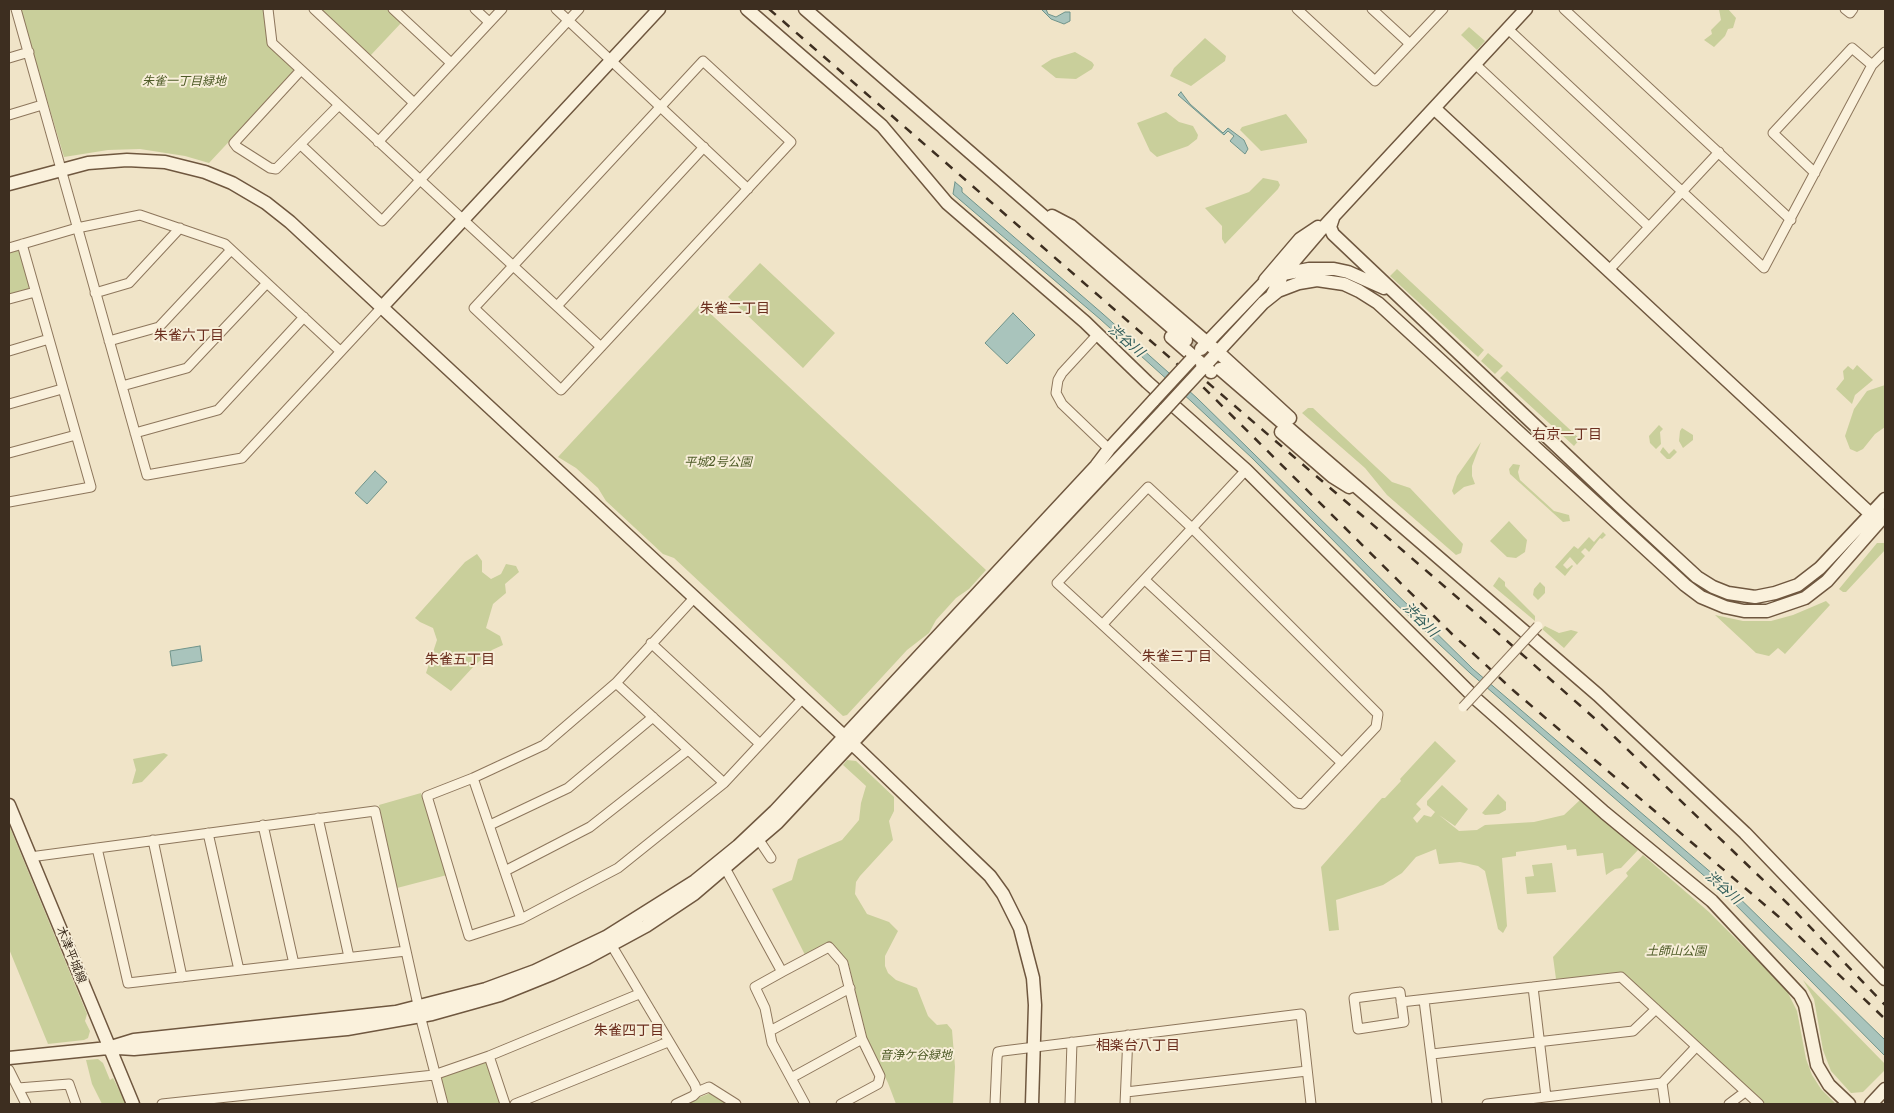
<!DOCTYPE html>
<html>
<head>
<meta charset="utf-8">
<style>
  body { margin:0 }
  #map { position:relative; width:1894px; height:1113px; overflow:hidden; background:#f0e4c8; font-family:"Libre Baskerville",serif }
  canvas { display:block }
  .frame { position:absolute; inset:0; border:10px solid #3d2e20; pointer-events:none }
</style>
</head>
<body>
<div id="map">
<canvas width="1894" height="1113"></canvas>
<div class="frame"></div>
</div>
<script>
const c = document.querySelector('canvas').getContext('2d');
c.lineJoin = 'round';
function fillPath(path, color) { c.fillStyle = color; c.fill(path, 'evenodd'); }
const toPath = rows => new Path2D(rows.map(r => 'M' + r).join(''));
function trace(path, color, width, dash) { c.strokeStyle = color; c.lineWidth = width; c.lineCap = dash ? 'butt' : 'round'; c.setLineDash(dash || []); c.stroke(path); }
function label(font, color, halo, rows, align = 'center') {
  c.font = font + ' "Libre Baskerville","Noto Sans JP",serif'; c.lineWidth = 4; c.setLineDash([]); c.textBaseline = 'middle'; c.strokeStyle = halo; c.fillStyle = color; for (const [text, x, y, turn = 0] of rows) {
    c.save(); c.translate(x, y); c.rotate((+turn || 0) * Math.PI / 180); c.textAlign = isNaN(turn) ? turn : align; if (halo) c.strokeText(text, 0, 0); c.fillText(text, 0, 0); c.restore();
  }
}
fillPath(toPath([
  [20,9,264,9,269,45,293,68,293,73,209,163,185,156,140,149,108,150,64,157],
  [319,9,388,9,402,22,370,56],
  [1719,9,1728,9,1736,18,1733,28,1728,29,1725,36,1714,47,1704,40,1712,34,1711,30,1721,20],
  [1469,27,1485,41,1477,50,1461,35],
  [1205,38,1226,56,1225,61,1191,86,1170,76,1174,68],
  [1075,52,1092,62,1094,65,1092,69,1076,79,1056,78,1041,66,1052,59],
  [1166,112,1179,122,1193,126,1198,135,1197,139,1188,146,1157,157,1150,151,1137,123],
  [1286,114,1307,140,1307,143,1261,151,1240,130,1242,127],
  [1263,178,1278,181,1280,185,1278,189,1225,244,1222,239,1222,226,1205,208,1249,192],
  [17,249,21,252,30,286,28,290,9,295,9,251],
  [760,263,835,333,803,368,728,297],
  [1397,269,1484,350,1478,357,1390,276],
  [700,304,986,570,969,589,956,598,936,620,929,633,907,650,847,715,843,716,674,558,663,554,606,501,598,488,576,468,558,457],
  [1488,353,1503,366,1495,374,1481,361],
  [1857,365,1873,380,1855,395,1852,404,1836,389,1844,379,1843,371,1848,366,1853,370],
  [1507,371,1580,439,1574,446,1500,378],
  [1885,385,1885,427,1875,434,1863,449,1857,452,1850,449,1845,436,1854,409,1867,391],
  [1308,408,1313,408,1392,482,1410,488,1463,544,1461,553,1456,555,1387,495,1365,468,1302,413],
  [1659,425,1663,429,1660,432,1661,444,1656,449,1650,443,1649,436],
  [1682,428,1693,435,1693,440,1683,448,1679,441,1680,431],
  [1481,442,1472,466,1472,476,1475,484,1464,487,1454,495,1452,491,1457,476],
  [1663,447,1669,454,1674,449,1677,452,1670,459,1667,459,1660,452],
  [1513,464,1520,465,1518,472,1520,480,1554,511,1569,515,1570,521,1563,522,1510,474,1509,469],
  [1509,521,1527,540,1525,552,1516,558,1507,557,1490,541],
  [1603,532,1606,535,1602,539,1600,538,1589,552,1585,548,1581,552,1585,556,1577,565,1570,557,1563,565,1567,569,1572,565,1573,566,1565,576,1555,567,1574,546,1578,549,1589,537,1594,542],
  [1877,543,1885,543,1885,550,1846,592,1843,592,1839,589],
  [477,554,482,561,482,572,491,579,501,574,506,564,516,566,519,572,505,584,506,593,493,604,486,628,500,636,503,645,492,650,474,666,451,691,426,673,437,640,433,628,420,622,415,618,465,562],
  [1499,577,1505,582,1505,586,1535,616,1535,621,1493,586],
  [1540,582,1545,587,1545,593,1538,600,1533,595,1534,589],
  [1826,601,1830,605,1785,654,1778,648,1769,656,1756,653,1715,615,1743,621,1771,621,1793,615],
  [1545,626,1559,633,1571,630,1578,632,1564,648,1542,629],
  [1435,741,1456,761,1416,804,1421,809,1413,818,1417,823,1424,815,1431,817,1435,812,1427,805,1427,801,1442,785,1468,809,1455,826,1439,815,1459,831,1477,830,1485,825,1534,822,1564,815,1580,800,1638,850,1621,868,1615,869,1606,875,1603,853,1577,856,1576,849,1567,850,1566,845,1516,852,1516,856,1502,858,1507,926,1503,933,1498,929,1485,871,1478,866,1460,862,1439,864,1436,849,1416,857,1402,873,1383,885,1336,900,1339,930,1329,931,1321,867,1382,798,1385,798,1401,781,1400,779],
  [164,753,168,755,142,782,132,784,136,770,133,759],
  [847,760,856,761,894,797,894,811,889,821,893,840,860,876,856,882,855,894,867,914,889,922,898,931,885,956,885,966,888,973,896,980,917,988,928,1016,937,1025,947,1024,952,1030,955,1067,953,1104,896,1104,888,1083,866,1039,848,961,830,942,805,955,772,889,792,880,798,859,842,840,859,820,861,803,866,786,843,765],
  [421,793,447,875,397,888,379,805],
  [1498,794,1506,802,1506,810,1499,814,1485,815,1482,813],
  [9,825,87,1014,85,1021,90,1031,88,1038,84,1040,48,1044,9,949],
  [1643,855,1709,912,1786,989,1797,1011,1806,1059,1812,1075,1821,1089,1836,1104,1764,1104,1622,973,1556,979,1553,957,1628,876,1626,873],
  [1552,863,1556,892,1527,894,1525,877,1534,876,1532,865],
  [1803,980,1885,1064,1885,1070,1863,1092,1851,1093,1831,1071,1823,1050,1814,999],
  [98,1059,103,1063,110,1080,113,1078,126,1104,102,1104,92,1084,86,1060],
  [482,1061,488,1063,500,1104,447,1104,440,1082,442,1077],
  [713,1093,730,1104,683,1104,708,1094]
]), '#c9cf9b');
const water = toPath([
  [1041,9,1046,9,1048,14,1056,17,1065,12,1070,12,1070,21,1064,24,1051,19,1041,9],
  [1181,92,1190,104,1223,133,1228,128,1244,140,1248,149,1245,154,1230,141,1234,136,1228,131,1224,135,1178,95,1181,92],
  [955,182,962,188,962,192,1103,314,1197,398,1473,669,1728,887,1885,1040,1885,1056,1724,893,1470,673,1393,601,1252,458,1192,402,1100,319,953,194,955,182],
  [1013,313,1035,335,1007,364,985,343,1013,313],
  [375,471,387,482,367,504,355,493,375,471],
  [200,646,202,661,172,666,170,651,200,646]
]);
fillPath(water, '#a9c4bc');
trace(water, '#6f938a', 1);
trace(toPath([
  [1186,340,1220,369]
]), '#ccc0a6', 12, [12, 6]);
const street = toPath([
  [16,9,147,475,242,458,382,307],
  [268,9,272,43,601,347],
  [314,9,414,103],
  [393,9,451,63],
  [475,9,489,22],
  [556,9,748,189],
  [1297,9,1375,81,1443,9],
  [1372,9,1410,44],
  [1564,9,1791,220],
  [1845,9,1850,13,1853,9],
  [1508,29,1764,268,1872,65,1885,52],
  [9,58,29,52],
  [703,61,791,142,561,390,474,308,703,61],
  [1475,64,1649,227],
  [301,70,234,143,237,147,270,168,276,169,339,105],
  [9,115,42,105],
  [378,142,502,9],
  [301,145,382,221,579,9],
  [1815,173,1773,133,1852,48,1872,65],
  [9,248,77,228,140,215,225,244,340,351],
  [1609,270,1719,152],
  [95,293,129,283,180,228],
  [9,299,35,292],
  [557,306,704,147],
  [1097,335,1062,373,1058,380,1056,393,1062,404,1109,449],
  [109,341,159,327,231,250],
  [9,351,49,339],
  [122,386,187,368,267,283],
  [9,404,62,389],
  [135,433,218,410,304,317],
  [9,453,76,435],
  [1148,487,1193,529,1378,714,1376,727,1303,804,1296,803,1057,583,1148,487],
  [9,502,91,487,22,244],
  [1145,580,1342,763],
  [694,598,616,683,544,745,473,778,427,796,469,936,521,919,618,868,724,783,803,698],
  [1103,624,1246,470],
  [651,643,760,744],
  [616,683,724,783],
  [473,778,521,919],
  [318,818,349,957],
  [263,825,294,964],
  [490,825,568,788,653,717],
  [208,833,239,970],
  [153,840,182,977],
  [759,840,771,858],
  [97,848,128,983,406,951],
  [30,857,375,811,422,1023,443,1104],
  [725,868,782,972,755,987,765,1008,772,1043,805,1104],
  [505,871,590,827,688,750],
  [609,941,695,1085,697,1092,693,1096,676,1104],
  [782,972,829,947,843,963,862,1039,880,1076,878,1084,841,1104],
  [1533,987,1546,1097],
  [1400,992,1404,1022,1358,1029,1354,998,1400,992],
  [1424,1000,1437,1104],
  [1401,1002,1621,977,1759,1104],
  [770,1031,850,988],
  [1432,1054,1633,1031,1656,1009],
  [489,1056,505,1104],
  [9,1070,26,1104],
  [791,1078,862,1039],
  [1662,1083,1665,1104],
  [18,1088,69,1084,76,1104],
  [697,1092,709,1087,736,1104],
  [1126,1092,1307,1071],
  [162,1104,434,1075,489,1056,639,994],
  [515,1104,668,1042],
  [995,1104,997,1058,998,1052,1003,1051,1301,1014,1311,1104],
  [1070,1104,1072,1042],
  [1125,1104,1128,1035],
  [1487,1104,1662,1083,1696,1047],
  [1729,1104,1745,1092]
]);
const secondary = toPath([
  [747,9,882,126,947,203,1085,322,1147,382,1246,470,1476,699,1605,813,1712,901,1800,995,1805,1005,1817,1065,1829,1085,1849,1104],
  [805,9,1186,340],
  [1434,108,1876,519],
  [9,184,88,163,127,160,165,162,205,172,232,183,266,203,290,222,861,752,990,876,1003,894,1020,928,1033,978,1035,1005,1032,1104],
  [1052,216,1071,226,1218,352,1290,418],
  [1333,218,1330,227,1333,234,1620,506,1697,577,1713,587,1728,593,1755,597,1775,593,1798,585,1820,568,1885,499],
  [1265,280,1300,239,1318,227],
  [1272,295,1283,274,1319,232,1526,9],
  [382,307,659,9],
  [1171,337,1211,372],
  [1201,349,1265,282,1283,274,1309,269,1334,269,1348,272,1384,288],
  [1220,369,1598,695,1745,833,1885,979],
  [1201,370,1263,303,1278,291,1299,283,1317,280,1344,284,1359,291,1378,303,1685,585,1701,597,1725,607,1744,611,1767,611,1805,598,1827,581,1885,515],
  [1281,432,1333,477,1349,487],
  [9,805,133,1104],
  [118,1048,134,1049,347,1029,432,1014,500,995,552,974,587,958,646,926,694,894,777,823,1165,409],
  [9,1058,108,1048,134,1040,396,1012,486,989,535,971,606,937,695,881,738,846,775,811,1096,466,1109,449,1154,400],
  [1871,1104,1885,1089]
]);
trace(street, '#8d765c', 11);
trace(secondary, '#6f573f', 15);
trace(street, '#faf1dc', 9);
trace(secondary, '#faf1dc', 12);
trace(toPath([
  [769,9,1199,383,1452,634,1514,691,1779,917,1885,1019],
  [1207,382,1473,611,1601,724,1788,904,1885,1005]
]), '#3d2e20', 2.5, [9, 9]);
const streetBridge = toPath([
  [1463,707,1538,626]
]);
const secondaryBridge = toPath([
  [1154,400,1191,360],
  [1165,409,1201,370]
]);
trace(streetBridge, '#8d765c', 11, []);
trace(secondaryBridge, '#6f573f', 15, []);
trace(streetBridge, '#faf1dc', 9);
trace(secondaryBridge, '#faf1dc', 12);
label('italic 12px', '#4d5a26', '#f7eed8', [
  ["朱雀一丁目緑地",184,82],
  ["平城2号公園",718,463],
  ["土師山公園",1676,952],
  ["音浄ケ谷緑地",916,1056]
]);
label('12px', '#3d2e20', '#f7eed8', [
  ["木津平城線",71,955,68]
]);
label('14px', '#6b2e1e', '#f7eed8', [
  ["朱雀二丁目",735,309],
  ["朱雀六丁目",189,336],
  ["右京一丁目",1567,435],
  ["朱雀三丁目",1177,657],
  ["朱雀五丁目",460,660],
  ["朱雀四丁目",629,1031],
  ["相楽台八丁目",1138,1046]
]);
label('italic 14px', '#2f5d5a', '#f7eed8', [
  ["渋谷川",1126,341,41],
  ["渋谷川",1420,620,44],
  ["渋谷川",1723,888,42]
]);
</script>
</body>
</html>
